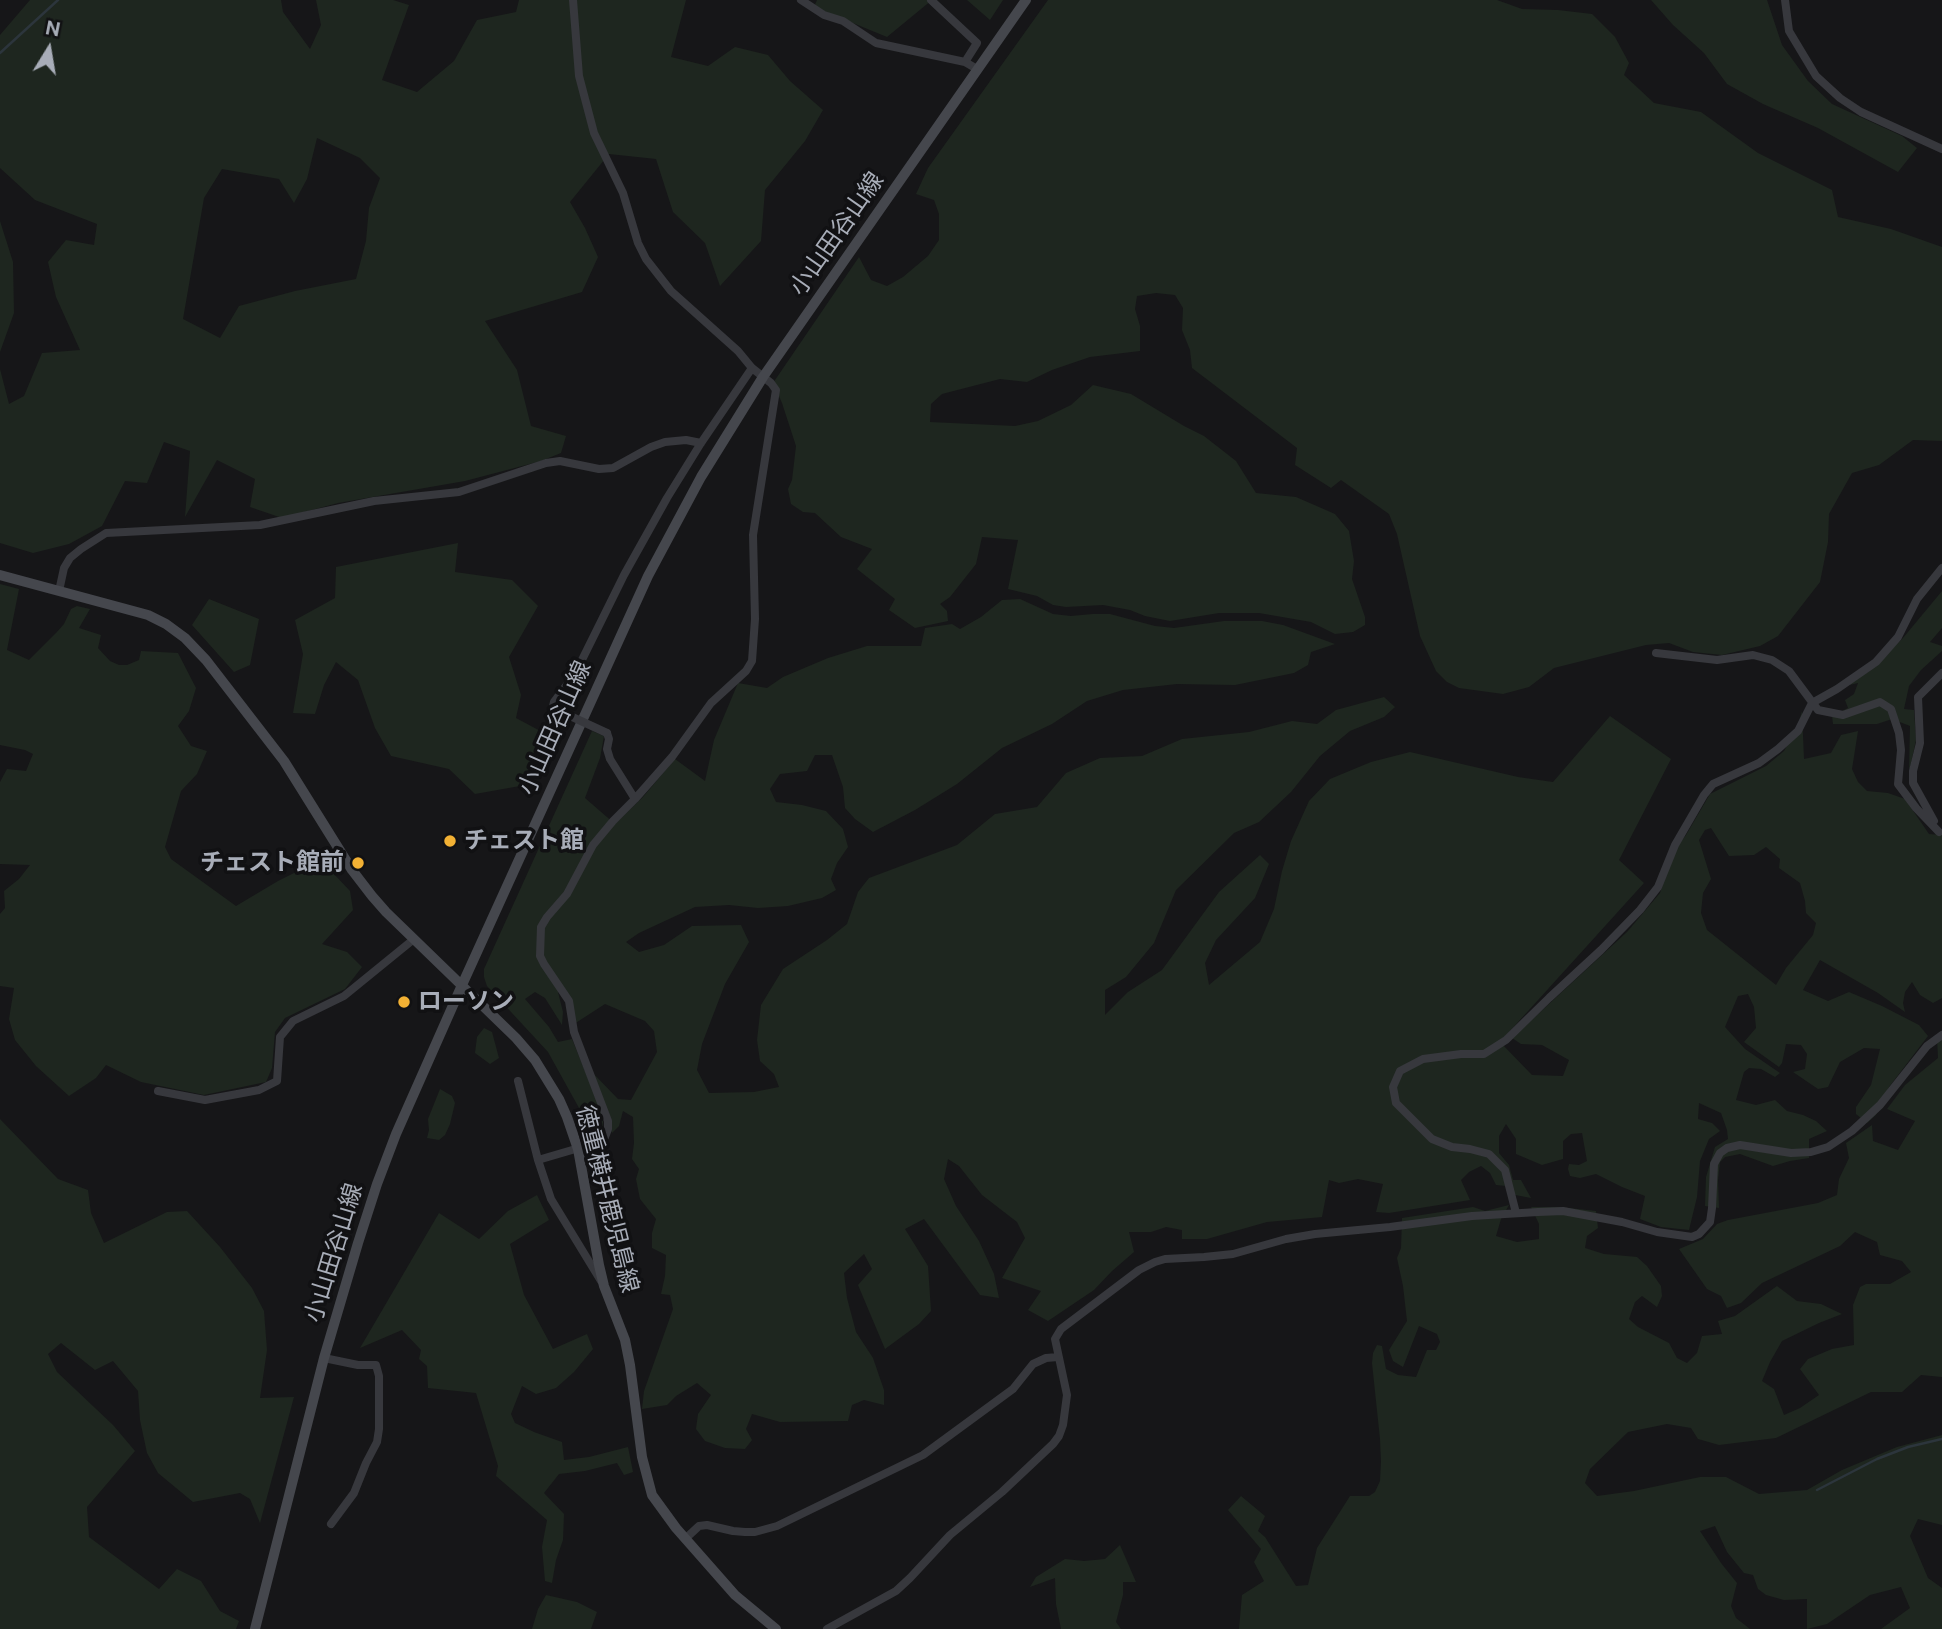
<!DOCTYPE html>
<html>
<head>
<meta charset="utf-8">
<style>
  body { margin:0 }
  #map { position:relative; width:1942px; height:1629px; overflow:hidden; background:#161618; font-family:"Public Sans",sans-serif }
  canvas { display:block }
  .north { position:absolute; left:14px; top:14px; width:70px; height:70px; -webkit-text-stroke:5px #111113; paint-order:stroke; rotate:11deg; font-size:19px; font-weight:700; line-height:28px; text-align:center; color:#a8adb8 }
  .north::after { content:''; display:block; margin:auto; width:24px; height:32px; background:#a8adb8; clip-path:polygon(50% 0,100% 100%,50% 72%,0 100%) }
</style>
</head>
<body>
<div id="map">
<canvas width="1942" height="1629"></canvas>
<div class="north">N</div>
</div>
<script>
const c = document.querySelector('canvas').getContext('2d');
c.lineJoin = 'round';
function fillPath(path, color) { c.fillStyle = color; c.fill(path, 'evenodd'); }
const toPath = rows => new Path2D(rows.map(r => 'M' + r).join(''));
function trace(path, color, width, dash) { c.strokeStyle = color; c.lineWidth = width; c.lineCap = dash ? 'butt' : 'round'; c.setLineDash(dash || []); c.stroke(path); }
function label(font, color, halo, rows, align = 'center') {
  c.font = font + ' "Public Sans","Noto Sans JP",sans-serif'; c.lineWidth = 7; c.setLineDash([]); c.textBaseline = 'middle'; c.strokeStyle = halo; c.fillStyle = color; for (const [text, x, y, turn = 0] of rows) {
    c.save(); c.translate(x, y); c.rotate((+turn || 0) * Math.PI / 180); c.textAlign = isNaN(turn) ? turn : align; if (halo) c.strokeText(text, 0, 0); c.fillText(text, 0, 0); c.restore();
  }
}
fillPath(toPath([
  [30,0,281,0,283,12,310,49,321,25,316,0,393,0,409,5,382,80,417,92,454,61,477,20,516,12,519,0,686,0,671,57,708,66,735,47,768,55,790,81,823,110,805,141,765,190,761,241,720,286,705,243,673,212,656,159,609,154,570,202,585,228,598,257,582,292,485,321,517,370,531,426,566,436,561,453,541,461,465,481,338,503,282,518,250,507,255,479,217,460,185,517,190,451,164,442,147,483,125,481,102,526,69,544,33,553,0,543,0,369,9,404,24,396,42,353,80,350,56,297,48,262,66,240,94,245,97,224,35,200,0,168,0,35],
  [317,138,360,158,380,178,369,208,366,241,356,279,295,291,239,306,220,338,183,319,204,198,222,169,279,179,294,203,307,179],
  [817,0,932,0,887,37,814,7],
  [967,0,1003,0,990,20],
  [1048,0,1497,0,1522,9,1558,10,1592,14,1615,37,1629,63,1624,75,1654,103,1701,112,1758,153,1832,190,1838,217,1891,229,1942,247,1942,441,1913,440,1879,465,1852,473,1829,514,1828,542,1820,582,1778,636,1760,646,1722,655,1693,652,1669,643,1646,645,1554,668,1529,687,1503,694,1459,688,1447,682,1436,671,1420,636,1397,534,1389,514,1341,480,1331,488,1295,465,1297,448,1192,368,1190,350,1182,330,1183,308,1175,295,1156,293,1137,296,1135,309,1140,326,1140,351,1090,357,1052,370,1027,382,1000,379,942,394,931,404,930,422,1015,426,1038,421,1071,405,1093,385,1131,394,1184,426,1204,436,1236,461,1256,493,1296,497,1335,514,1349,531,1354,561,1352,579,1365,617,1365,625,1353,632,1335,634,1311,622,1259,613,1219,613,1170,621,1145,616,1130,610,1103,605,1066,607,1053,605,1037,596,1008,589,1018,540,982,537,976,564,950,597,940,604,947,611,948,621,915,628,889,610,895,599,857,569,872,549,841,537,815,513,803,512,791,504,788,489,792,480,796,446,782,403,773,383,859,257,871,280,887,286,903,277,928,256,939,240,939,214,934,200,916,194,928,168],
  [1651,0,1767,0,1782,45,1808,81,1832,104,1902,136,1917,148,1898,172,1818,128,1763,104,1727,84,1704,53,1673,25],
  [0,221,13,262,14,313,0,352],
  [458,543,455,572,512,580,538,606,509,657,521,695,516,718,546,734,520,786,475,794,449,769,391,756,375,728,358,680,336,662,324,685,315,714,293,713,303,654,295,620,335,598,336,567],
  [0,584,19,589,7,650,29,660,56,633,64,624,71,609,77,606,90,609,79,628,101,635,98,648,110,661,119,665,127,665,139,660,141,651,178,653,196,688,189,711,178,726,191,746,207,751,197,774,181,791,165,847,171,859,236,906,278,881,302,869,333,873,350,891,353,910,322,944,347,952,362,967,345,989,285,1018,275,1032,272,1068,266,1082,204,1095,141,1082,106,1065,96,1078,69,1096,36,1066,15,1040,9,1019,14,988,0,986,0,914,5,908,4,891,19,879,30,865,0,864,0,782,7,769,26,771,33,754,25,750,0,745],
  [1942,591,1942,628,1930,642,1942,646,1942,651,1921,670,1909,686,1904,709,1914,710,1916,740,1910,768,1909,769,1910,726,1892,719,1877,724,1833,724,1832,716,1848,708,1845,700,1854,694,1858,683,1829,690,1868,672,1903,638],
  [209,599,259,619,250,665,234,672,192,625],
  [1020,599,1053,614,1071,616,1093,614,1110,614,1155,626,1174,628,1224,621,1262,621,1283,625,1335,644,1311,652,1308,665,1294,673,1235,685,1177,684,1123,690,1087,701,1052,724,1002,748,957,784,915,810,873,832,855,819,845,808,843,787,832,755,815,755,807,771,780,774,770,789,776,802,802,805,826,811,843,829,848,847,837,863,831,879,836,890,822,898,788,906,758,908,729,905,695,907,639,933,626,942,639,952,664,945,692,926,741,925,749,942,725,984,702,1044,697,1070,709,1093,754,1092,779,1087,774,1074,760,1061,757,1040,761,1005,783,969,827,940,847,924,858,892,869,878,957,845,995,814,1037,807,1066,773,1100,758,1142,756,1182,739,1249,732,1292,721,1317,724,1336,710,1384,697,1395,707,1384,717,1350,731,1320,756,1291,792,1259,822,1234,833,1176,890,1154,943,1126,977,1105,990,1105,1015,1128,992,1162,970,1219,892,1260,855,1269,864,1255,898,1216,940,1205,963,1209,985,1260,942,1274,909,1282,871,1291,841,1309,801,1330,779,1371,762,1410,752,1518,777,1553,782,1610,716,1671,759,1619,860,1644,883,1500,1042,1532,1075,1563,1076,1569,1060,1542,1045,1521,1044,1512,1038,1627,932,1660,893,1672,853,1686,835,1710,794,1766,766,1784,751,1798,725,1802,711,1804,759,1831,753,1841,735,1858,731,1852,769,1858,782,1867,791,1888,793,1905,799,1929,834,1942,835,1942,998,1933,1003,1920,995,1912,982,1905,992,1903,1003,1905,1012,1878,993,1820,960,1803,990,1828,1001,1849,992,1882,1006,1919,1025,1928,1036,1889,1087,1876,1115,1867,1123,1856,1114,1856,1107,1871,1085,1880,1049,1864,1048,1840,1062,1828,1087,1818,1089,1793,1072,1805,1069,1807,1054,1801,1045,1786,1044,1782,1063,1779,1067,1744,1042,1756,1028,1754,1007,1748,994,1738,996,1725,1027,1745,1049,1780,1073,1775,1077,1761,1069,1749,1068,1744,1072,1736,1100,1756,1105,1775,1100,1787,1111,1803,1115,1816,1121,1827,1131,1809,1139,1809,1158,1790,1161,1773,1166,1740,1154,1725,1157,1720,1162,1718,1180,1719,1208,1705,1206,1706,1177,1715,1147,1728,1139,1727,1130,1721,1113,1699,1103,1698,1119,1712,1123,1720,1131,1709,1139,1700,1161,1697,1197,1689,1230,1661,1227,1640,1219,1645,1196,1622,1187,1596,1174,1580,1178,1570,1176,1568,1169,1569,1164,1579,1165,1587,1161,1582,1133,1571,1134,1563,1141,1563,1159,1542,1165,1516,1154,1516,1139,1506,1124,1499,1136,1499,1153,1509,1165,1513,1180,1521,1180,1531,1198,1510,1194,1506,1186,1496,1185,1490,1173,1481,1166,1469,1172,1461,1180,1470,1200,1389,1213,1376,1212,1383,1184,1358,1179,1339,1183,1329,1180,1322,1217,1267,1222,1207,1239,1182,1239,1182,1230,1166,1227,1151,1232,1129,1232,1134,1252,1112,1271,1094,1290,1048,1321,1028,1310,1041,1291,1002,1278,1025,1238,1017,1222,982,1195,959,1166,948,1159,944,1179,956,1206,979,1241,994,1274,999,1298,980,1295,924,1219,905,1229,928,1266,931,1311,919,1324,885,1349,858,1285,872,1269,864,1254,844,1273,847,1298,856,1332,873,1358,884,1390,884,1405,864,1400,852,1405,848,1421,780,1422,752,1414,746,1429,752,1440,745,1449,725,1448,705,1441,696,1429,698,1414,711,1395,697,1383,676,1396,667,1405,642,1409,644,1391,673,1309,670,1295,661,1294,665,1276,666,1255,652,1248,652,1233,656,1219,640,1199,636,1179,639,1169,632,1159,634,1143,633,1117,623,1111,619,1126,612,1133,602,1098,590,1070,618,1099,631,1100,657,1052,654,1031,645,1021,605,1004,571,1026,564,991,558,992,563,1012,562,1025,545,998,535,992,525,999,549,1027,558,1042,572,1039,603,1115,603,1129,598,1135,589,1140,579,1108,548,1052,487,986,484,977,484,969,592,731,604,736,600,758,585,798,615,824,643,797,675,759,705,781,714,740,738,683,767,688,783,677,828,658,867,646,921,646,925,628,952,624,960,629,981,617,1002,600],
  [1711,828,1729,856,1754,855,1766,847,1780,859,1779,868,1800,883,1805,901,1806,913,1816,923,1813,935,1786,968,1776,985,1707,930,1701,913,1703,893,1711,879,1699,840,1705,830],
  [484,1028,492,1032,499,1058,490,1064,475,1053,477,1037],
  [1942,1037,1942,1377,1921,1375,1902,1392,1871,1392,1776,1438,1719,1445,1698,1439,1691,1428,1667,1424,1628,1432,1590,1469,1585,1483,1597,1496,1634,1491,1700,1477,1726,1477,1759,1494,1807,1490,1842,1470,1897,1447,1942,1435,1942,1525,1918,1519,1910,1536,1928,1578,1942,1588,1942,1629,1881,1629,1910,1608,1901,1587,1870,1595,1827,1624,1807,1629,1807,1599,1784,1600,1766,1595,1758,1589,1753,1575,1744,1573,1727,1552,1715,1526,1700,1531,1721,1563,1737,1583,1731,1606,1736,1618,1750,1629,1239,1629,1242,1595,1264,1581,1254,1562,1261,1549,1228,1510,1241,1496,1265,1516,1258,1531,1265,1537,1296,1586,1308,1585,1317,1548,1350,1496,1369,1496,1375,1492,1380,1481,1381,1462,1380,1439,1372,1363,1373,1353,1377,1345,1382,1346,1386,1369,1398,1375,1416,1377,1427,1350,1436,1350,1440,1342,1437,1334,1419,1326,1403,1367,1393,1361,1389,1350,1407,1321,1403,1286,1397,1258,1401,1248,1402,1218,1473,1207,1485,1211,1509,1205,1501,1219,1496,1236,1517,1242,1539,1239,1539,1224,1531,1207,1560,1207,1596,1211,1598,1228,1587,1236,1585,1248,1604,1254,1637,1257,1647,1266,1661,1286,1662,1296,1657,1307,1642,1296,1635,1302,1629,1319,1638,1327,1669,1343,1677,1358,1687,1363,1697,1353,1702,1336,1722,1334,1718,1321,1735,1316,1777,1286,1797,1301,1821,1304,1842,1314,1819,1323,1782,1341,1770,1362,1762,1381,1774,1389,1784,1415,1800,1408,1819,1395,1800,1369,1808,1359,1832,1349,1854,1345,1853,1305,1860,1287,1866,1284,1890,1284,1911,1272,1902,1261,1880,1255,1877,1242,1855,1232,1840,1246,1762,1283,1741,1303,1727,1308,1721,1296,1707,1289,1679,1249,1703,1239,1717,1224,1728,1220,1818,1203,1837,1195,1839,1179,1849,1158,1846,1143,1872,1125,1873,1141,1898,1150,1915,1121,1887,1109,1905,1085,1938,1058,1937,1038],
  [440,1089,452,1096,455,1103,450,1124,445,1135,439,1140,427,1138,429,1130,428,1119],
  [0,1119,58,1179,88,1190,91,1213,104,1243,167,1212,187,1211,220,1247,252,1288,264,1311,267,1350,260,1398,294,1397,260,1523,250,1499,240,1493,193,1502,158,1473,147,1453,140,1420,138,1391,113,1361,95,1370,61,1343,48,1354,57,1372,113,1425,135,1451,87,1507,89,1537,159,1589,177,1569,201,1581,220,1611,239,1621,236,1629,0,1629],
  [537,1195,549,1220,510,1244,524,1295,553,1349,587,1334,593,1349,574,1372,556,1388,536,1394,522,1386,511,1414,515,1423,534,1432,562,1442,564,1460,589,1457,628,1447,633,1472,624,1475,617,1463,585,1471,559,1474,544,1493,564,1514,563,1540,556,1560,552,1583,545,1581,542,1547,547,1520,496,1476,498,1466,476,1393,428,1388,427,1366,419,1359,421,1350,402,1330,360,1348,439,1213,479,1239,508,1211],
  [1120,1545,1136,1582,1123,1582,1123,1595,1116,1622,1121,1629,1061,1629,1056,1604,1055,1578,1030,1587,1036,1577,1065,1559,1084,1561,1105,1559],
  [546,1595,577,1602,597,1612,591,1629,532,1629,538,1609]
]), '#1e261f');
trace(toPath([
  [0,53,58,0],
  [1817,1490,1877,1459,1908,1447,1942,1439]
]), '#2c353c', 2.5);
trace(toPath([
  [801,0,824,15,843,21,876,43,965,62,977,69],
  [931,0,977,43,965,62],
  [1785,0,1789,31,1816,76,1840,98,1861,112,1942,149],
  [59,591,64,568,70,558,81,549,106,533,260,525,374,501,459,492,546,463,560,461,599,469,613,468,651,447,665,442,686,440,701,443],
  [1656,653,1717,660,1753,655,1772,660,1789,671,1818,710,1843,715,1880,702,1891,709,1899,733,1901,750,1898,784,1916,808,1939,832],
  [555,709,553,706,554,702,575,674,624,575,667,498,701,443,752,368],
  [607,733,609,739,607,749,610,759,635,799],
  [1934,821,1913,783,1913,771,1920,743,1918,697,1942,673],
  [518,1081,538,1160,551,1199,601,1281],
  [158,1091,205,1100,259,1090,277,1081,280,1037,293,1021,344,996,414,939],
  [538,1160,596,1143,605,1137,608,1129,608,1121,574,1032,569,1001,544,964,540,956,541,927,547,917,567,894,593,845,613,821,635,799,672,757,711,703,746,671,752,661,755,619,753,535,776,390,771,383,752,368,738,351,671,291,646,259,638,243,623,193,594,133,579,76,573,0],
  [1516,1213,1505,1170,1489,1154,1470,1149,1452,1147,1432,1139,1396,1103,1393,1087,1400,1071,1423,1059,1461,1054,1484,1054,1506,1040,1549,998,1601,950,1640,910,1658,887,1675,845,1704,795,1713,784,1759,763,1778,749,1798,731,1812,703,1837,689,1876,662,1898,637,1917,599,1942,568],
  [324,1358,358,1365,376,1365,379,1376,379,1429,377,1442,366,1463,354,1493,331,1524],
  [685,1539,699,1526,707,1525,733,1531,745,1532,755,1532,777,1526,923,1455,1013,1389,1033,1364,1046,1358,1058,1357],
  [827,1629,896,1591,910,1578,950,1535,1002,1492,1053,1444,1059,1436,1063,1425,1067,1395,1055,1339,1061,1329,1139,1270,1155,1262,1165,1259,1204,1257,1233,1254,1286,1239,1315,1234,1390,1227,1472,1216,1538,1212,1563,1211,1622,1222,1657,1232,1692,1237,1699,1234,1710,1222,1712,1208,1714,1164,1720,1153,1727,1148,1740,1145,1791,1153,1811,1152,1828,1147,1852,1131,1880,1105,1927,1046,1942,1035]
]), '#37383d', 8);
trace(toPath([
  [0,575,148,615,166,624,185,638,206,660,284,761,352,870,372,896,386,912,516,1038,535,1060,559,1099,567,1117,578,1149,599,1265,604,1286,625,1340,630,1365,642,1457,652,1495,676,1528,735,1595,776,1629],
  [255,1629,324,1358,358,1243,377,1184,396,1134,462,985,648,576,701,477,763,377,1026,0]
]), '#45474d', 10);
trace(toPath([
  [555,709,607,733]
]), '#37383d', 8);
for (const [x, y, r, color] of [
  [450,841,7,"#f2b134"],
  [358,863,7,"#f2b134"],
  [404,1002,7,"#f2b134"]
]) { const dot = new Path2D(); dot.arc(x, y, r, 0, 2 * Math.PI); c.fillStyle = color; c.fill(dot); trace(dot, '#111113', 2.5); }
label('24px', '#a8adb8', '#111113', [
  ["小山田谷山線",837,234,-55],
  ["小山田谷山線",555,728,-66],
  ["徳重横井鹿児島線",607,1199,76],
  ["小山田谷山線",334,1253,-73]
]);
label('bold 24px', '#a8adb8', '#111113', [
  ["チェスト館",464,841],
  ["チェスト館前",344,863,"right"],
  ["ローソン",418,1002]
], 'left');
</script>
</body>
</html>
